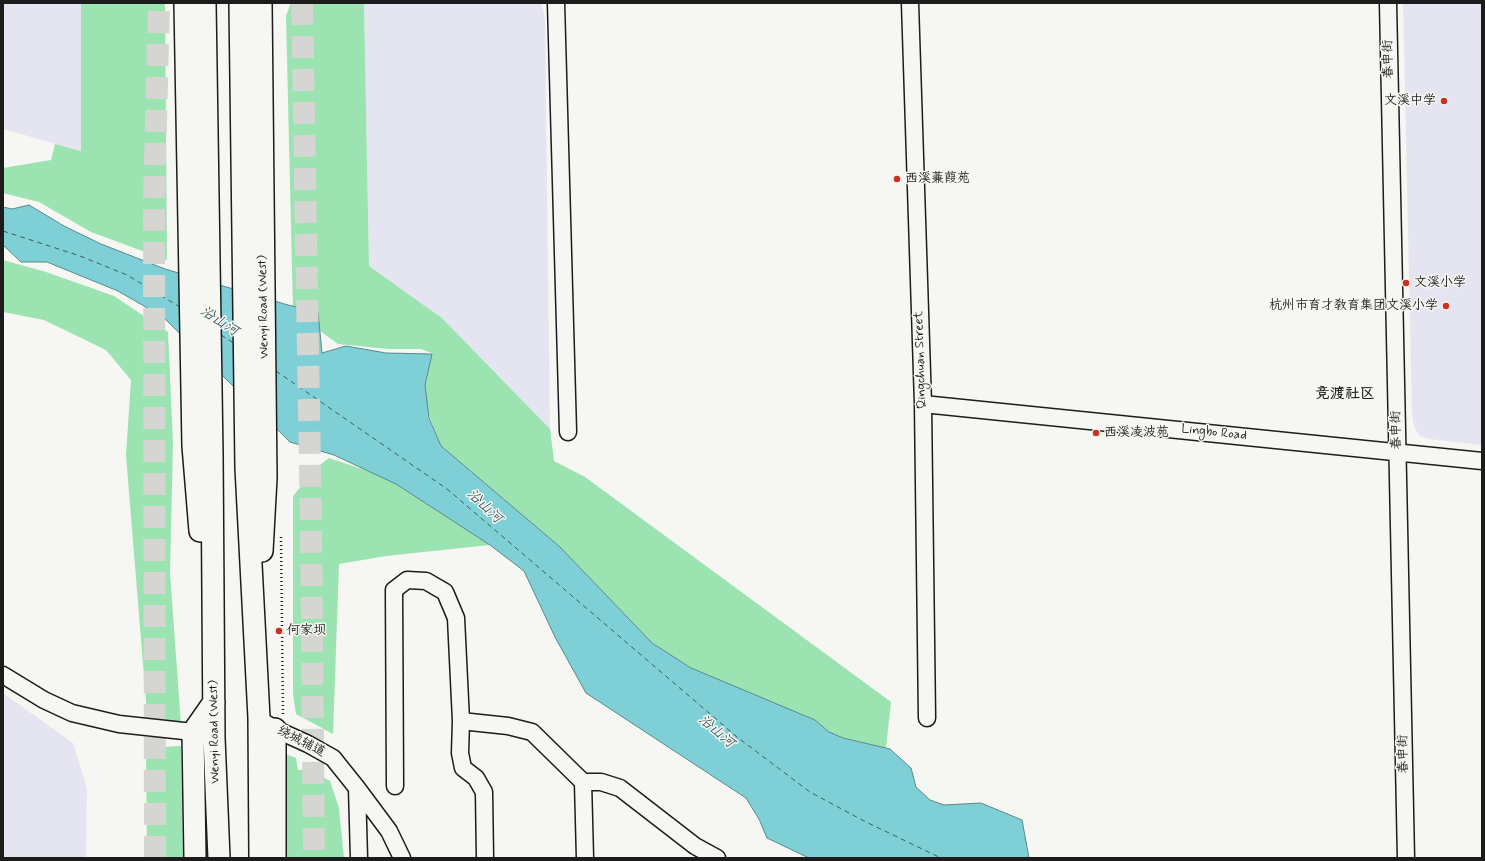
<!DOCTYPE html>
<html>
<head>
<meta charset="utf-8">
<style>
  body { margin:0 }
  #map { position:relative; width:1485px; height:861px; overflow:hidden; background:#f6f6f2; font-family:Mynerve,sans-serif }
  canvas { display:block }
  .frame { position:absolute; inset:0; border:4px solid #1c1c1c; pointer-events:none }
</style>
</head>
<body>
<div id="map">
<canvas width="1485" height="861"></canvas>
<div class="frame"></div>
</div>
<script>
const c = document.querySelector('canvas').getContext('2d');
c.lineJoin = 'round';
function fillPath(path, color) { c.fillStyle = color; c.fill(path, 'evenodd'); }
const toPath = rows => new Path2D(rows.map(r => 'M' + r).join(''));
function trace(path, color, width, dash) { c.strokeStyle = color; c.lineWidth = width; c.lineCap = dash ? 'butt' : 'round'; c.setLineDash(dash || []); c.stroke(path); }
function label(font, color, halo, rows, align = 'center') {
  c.font = font + ' Mynerve,"LXGW WenKai TC",sans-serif'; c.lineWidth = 3; c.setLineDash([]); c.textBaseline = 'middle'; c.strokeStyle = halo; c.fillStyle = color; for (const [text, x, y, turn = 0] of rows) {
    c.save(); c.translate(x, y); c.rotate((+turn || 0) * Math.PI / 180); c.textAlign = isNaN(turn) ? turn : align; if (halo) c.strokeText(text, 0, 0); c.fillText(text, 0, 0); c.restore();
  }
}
fillPath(toPath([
  [3,3,81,3,81,151,3,129],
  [364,3,541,3,545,18,550,429,442,318,369,266],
  [1403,3,1482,3,1482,445,1429,439,1420,436,1414,427,1412,414],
  [3,693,73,743,87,788,86,858,3,858]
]), '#e5e5f1');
fillPath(toPath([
  [81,3,165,3,167,260,91,232,39,202,3,193,3,168,51,160,55,144,81,151],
  [291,3,364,3,369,266,442,318,550,429,554,461,585,477,891,702,886,748,843,738,829,732,815,720,691,668,652,643,560,547,441,446,429,415,425,385,432,353,421,349,388,349,338,344,293,311,286,16],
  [3,260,46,272,114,296,168,332,173,443,170,573,181,725,147,713,126,455,131,380,106,350,44,320,3,312],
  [329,458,365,470,396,484,490,545,386,556,339,564,333,734,296,714,293,694,293,496,317,467],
  [181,746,183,858,147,858,146,748],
  [285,754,296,758,298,770,309,770,330,781,339,808,344,858,287,858]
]), '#9be3b1');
const water = toPath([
  [29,205,64,226,101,244,165,269,288,305,318,312,322,353,346,346,386,353,432,354,425,385,429,418,441,446,560,547,652,643,691,668,815,720,829,732,843,738,890,749,911,768,916,787,930,800,944,805,981,803,1022,820,1029,858,809,858,767,838,759,819,746,798,586,693,555,637,524,571,490,545,396,484,334,455,290,442,163,317,118,291,47,262,21,262,3,245,3,207,12,209,29,205]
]);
fillPath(water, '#7fd0d6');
trace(water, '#57888c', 1);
trace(toPath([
  [3,231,80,256,127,275,180,307],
  [221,335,235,344],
  [276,371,447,489,737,737,810,792,864,821,941,858]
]), '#3f5b5d', 1, [5, 4]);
trace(toPath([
  [302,3,311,524,314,858],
  [155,858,154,199,159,3]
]), '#d5d5d2', 22, [22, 11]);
const minor = toPath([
  [556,3,568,432],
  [910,3,923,404,927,718],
  [1388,3,1406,858],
  [923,404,1482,461],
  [3,675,44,700,72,713,119,724,193,732,203,735],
  [461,721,508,726,532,732,583,782,601,782,620,788,695,846,717,858],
  [267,724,275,729,308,744,333,758,357,788,359,858],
  [583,782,585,858],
  [395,786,394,590,407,580,426,581,445,592,456,618,461,721,460,753,463,768,476,778,484,792,485,858],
  [357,788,389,831,402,858]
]);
const major = toPath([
  [185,3,193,446,200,531],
  [205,3,212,454,214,738,219,858],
  [240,3,246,468,259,718,260,858],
  [261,3,266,478,262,551],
  [275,729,275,858],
  [195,858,193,732,214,702]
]);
trace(minor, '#1c1c1c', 19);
trace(major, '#1c1c1c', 24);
trace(toPath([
  [281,537,283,714]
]), '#1c1c1c', 2.5, [1, 3]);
trace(minor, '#f6f6f2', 16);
trace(major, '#f6f6f2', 21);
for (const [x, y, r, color] of [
  [1444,101,4,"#c8321e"],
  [897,179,4,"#c8321e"],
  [1406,283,4,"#c8321e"],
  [1446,306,4,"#c8321e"],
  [1096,433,4,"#c8321e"],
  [279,631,4,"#c8321e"]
]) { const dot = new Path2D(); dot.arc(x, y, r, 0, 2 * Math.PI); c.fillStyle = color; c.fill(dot); trace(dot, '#f6f6f2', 1.5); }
label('13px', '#1c1c1c', '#f6f6f2', [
  ["春申街",1389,59,-91],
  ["Wenyi Road (West)",264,307,-91],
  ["Qingchuan Street",921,360,-92],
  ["春申街",1397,430,-91],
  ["Lingbo Road",1214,433,6],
  ["Wenyi Road (West)",215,732,-91],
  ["绕城辅道",301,742,27],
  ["春申街",1404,754,-91]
]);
label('13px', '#1c1c1c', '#f6f6f2', [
  ["文溪中学",1436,101,"right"],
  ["西溪蒹葭苑",905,179],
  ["文溪小学",1414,283],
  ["杭州市育才教育集团文溪小学",1438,306,"right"],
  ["西溪凌波苑",1104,433],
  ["何家坝",287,631]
], 'left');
label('italic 14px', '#3f5b5d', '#f6f6f2', [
  ["沿山河",219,322,33],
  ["沿山河",484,507,43],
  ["沿山河",716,732,41]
]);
label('bold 15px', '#1c1c1c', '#f6f6f2', [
  ["竞渡社区",1345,395]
]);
</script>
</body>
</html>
